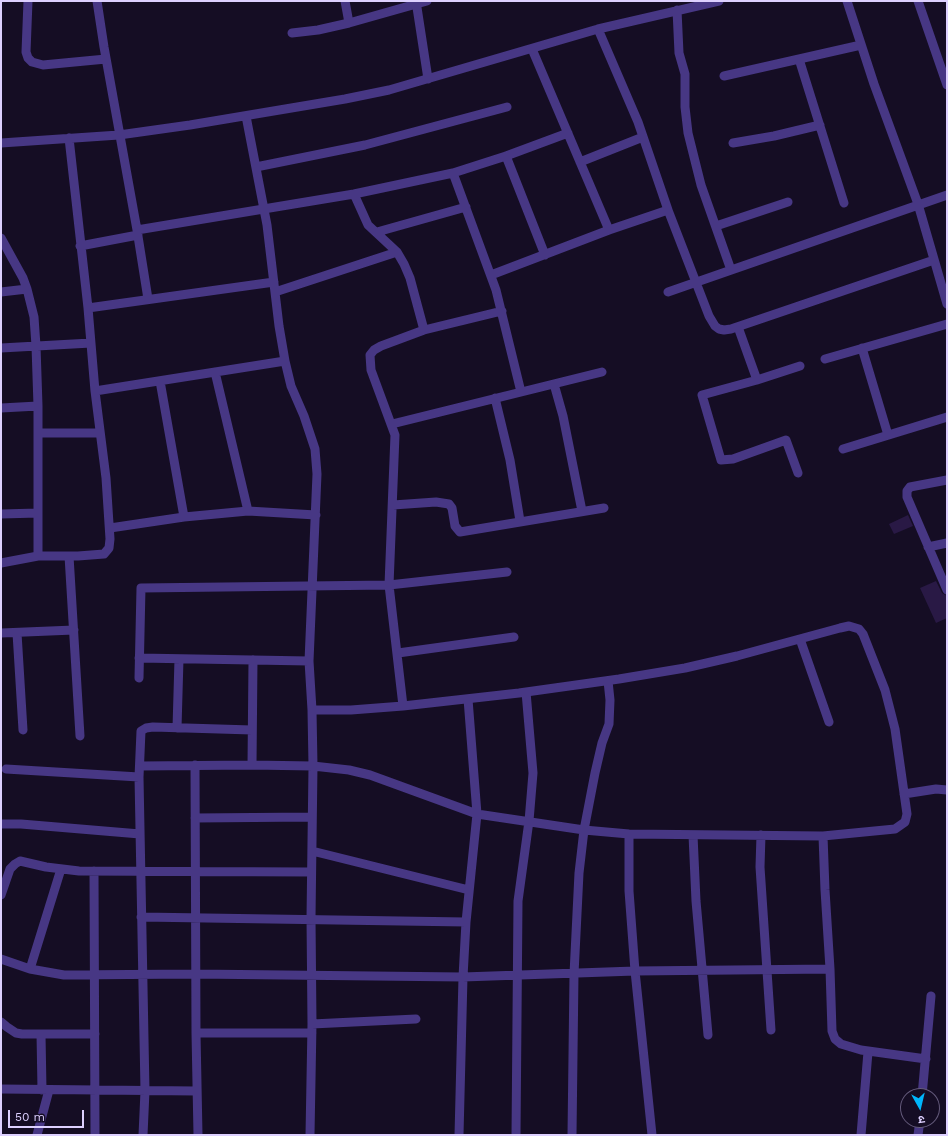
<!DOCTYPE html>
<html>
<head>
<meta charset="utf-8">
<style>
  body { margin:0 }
  #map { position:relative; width:948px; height:1136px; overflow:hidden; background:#150d24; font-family:"Work Sans","Noto Sans Devanagari",sans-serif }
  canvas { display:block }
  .frame { position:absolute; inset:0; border:2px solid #ddd0ff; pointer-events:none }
  .north { position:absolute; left:900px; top:1088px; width:40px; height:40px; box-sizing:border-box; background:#150d24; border:1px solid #655b7c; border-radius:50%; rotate:172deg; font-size:11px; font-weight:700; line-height:16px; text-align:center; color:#ddd0ff }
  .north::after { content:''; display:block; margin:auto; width:14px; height:18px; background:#00b6fb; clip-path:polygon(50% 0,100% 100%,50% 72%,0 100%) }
  .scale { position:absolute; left:8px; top:1110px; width:76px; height:18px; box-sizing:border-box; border:2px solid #ddd0ff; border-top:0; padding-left:5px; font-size:12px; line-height:14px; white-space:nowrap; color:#ddd0ff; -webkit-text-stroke:3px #150d24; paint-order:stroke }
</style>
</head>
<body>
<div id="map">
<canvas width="948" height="1136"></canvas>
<div class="frame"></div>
<div class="north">उ</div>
<div class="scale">50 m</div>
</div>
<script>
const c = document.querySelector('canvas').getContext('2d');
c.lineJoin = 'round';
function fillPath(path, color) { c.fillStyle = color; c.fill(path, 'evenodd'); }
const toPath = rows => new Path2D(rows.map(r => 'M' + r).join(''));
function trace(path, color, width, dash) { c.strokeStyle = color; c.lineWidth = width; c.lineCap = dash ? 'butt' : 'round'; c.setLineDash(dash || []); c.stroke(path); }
fillPath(toPath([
  [908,515,913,526,894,534,889,524],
  [936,581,942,593,947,596,947,618,936,623,920,588]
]), '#291945');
trace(toPath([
  [28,1,26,52,28,58,32,62,43,65,106,59],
  [97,1,104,47,137,230,148,299],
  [345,1,349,23],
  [416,1,428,79],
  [847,1,874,84,918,204,947,304],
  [918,1,947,85],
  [677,10,679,53,685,74,685,107,688,133,701,185,731,270],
  [598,29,638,122,668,210,709,316,715,326,719,329,724,330,731,329,934,260],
  [292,33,318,30,349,23,427,1],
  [532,49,609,230],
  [799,59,844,203],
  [724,76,861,45],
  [246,116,267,225,279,326,285,361,291,386,304,416,315,449,317,474,309,661,312,710,313,766,311,918,312,1024,310,1135],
  [1,143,119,135,190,125,345,99,389,90,598,29,719,1],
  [733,143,774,136,820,125],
  [506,156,545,255],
  [580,162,643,137],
  [256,167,365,145,507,107],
  [453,173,496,290,521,392],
  [354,194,368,225,397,252,404,264,410,278,424,330],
  [716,226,788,202],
  [137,230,354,194,453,173,506,156,568,133],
  [377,232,466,207],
  [1,238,23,278,27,289,34,317,36,346,38,406,38,556],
  [80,246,138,235],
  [491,275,609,230,668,210],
  [1,292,27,289],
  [275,292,397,252],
  [668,292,947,195],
  [88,308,274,282],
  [738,327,757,380,702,395,721,460,733,459,786,440,798,473],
  [1,348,91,343],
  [862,348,888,435],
  [825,359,947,324],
  [215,372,248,511],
  [757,380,800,366],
  [160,381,184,517],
  [554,384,563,416,582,511],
  [95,391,285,361],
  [495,398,510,460,520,521],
  [1,408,38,406],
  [392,424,602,372],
  [38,433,100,433],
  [843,449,947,417],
  [947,480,910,487,907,491,907,497,947,590],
  [393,505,436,502,449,504,452,508,455,526,460,532,604,508],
  [1,514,38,513],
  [110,528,184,517,248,511,316,515],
  [928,547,947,543],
  [69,556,80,736],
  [1,563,38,556,78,556,104,554,109,548,110,539,106,478,95,391,88,308,69,138],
  [1,633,74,630],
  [17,633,23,730],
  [800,639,829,722],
  [398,653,514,637],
  [139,658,309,661],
  [139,678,141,588,389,585,507,572],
  [403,706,389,585,395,435,371,370,370,355,374,350,381,346,424,330,502,311],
  [177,728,179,659],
  [195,765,196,1033,198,1135],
  [252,765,253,660],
  [140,766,252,765,313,766,349,770,370,775,477,814,584,830,629,834,823,836,895,829,905,822,907,814,895,729,885,690,863,634,859,629,849,626,840,628,737,656,685,668,619,679,519,693,403,706,351,710,312,710],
  [6,769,139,777],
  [904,794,936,789,947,790],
  [195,818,312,817],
  [1,824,21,824,140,834],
  [629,834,629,891,635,971,652,1135],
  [693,835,696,901,708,1035],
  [761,835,760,867,771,1030],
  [823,836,825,890,830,969,832,1031,835,1039,841,1044,861,1050,926,1059],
  [312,851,469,890],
  [94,871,95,1135],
  [1,895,10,869,15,864,20,861,46,867,79,871,311,872],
  [141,917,466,922],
  [1,959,30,969,64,975,195,974,463,977,635,971,830,969],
  [30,969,61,869],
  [1,1022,7,1027,16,1033,22,1034,95,1034],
  [312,1024,416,1019],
  [196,1033,312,1033],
  [41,1034,42,1090],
  [1,1089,196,1091],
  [922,1096,931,996],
  [37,1135,49,1090],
  [143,1135,145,1091,139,777,141,731,146,728,153,727,252,730],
  [459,1135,463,977,466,922,477,814,468,699],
  [516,1135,518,901,529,821,533,773,526,692],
  [572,1135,574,974,579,873,584,830,595,773,602,743,609,724,610,700,608,681],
  [861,1135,868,1052],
  [918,1135,920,1120]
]), '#473784', 9);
</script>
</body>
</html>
